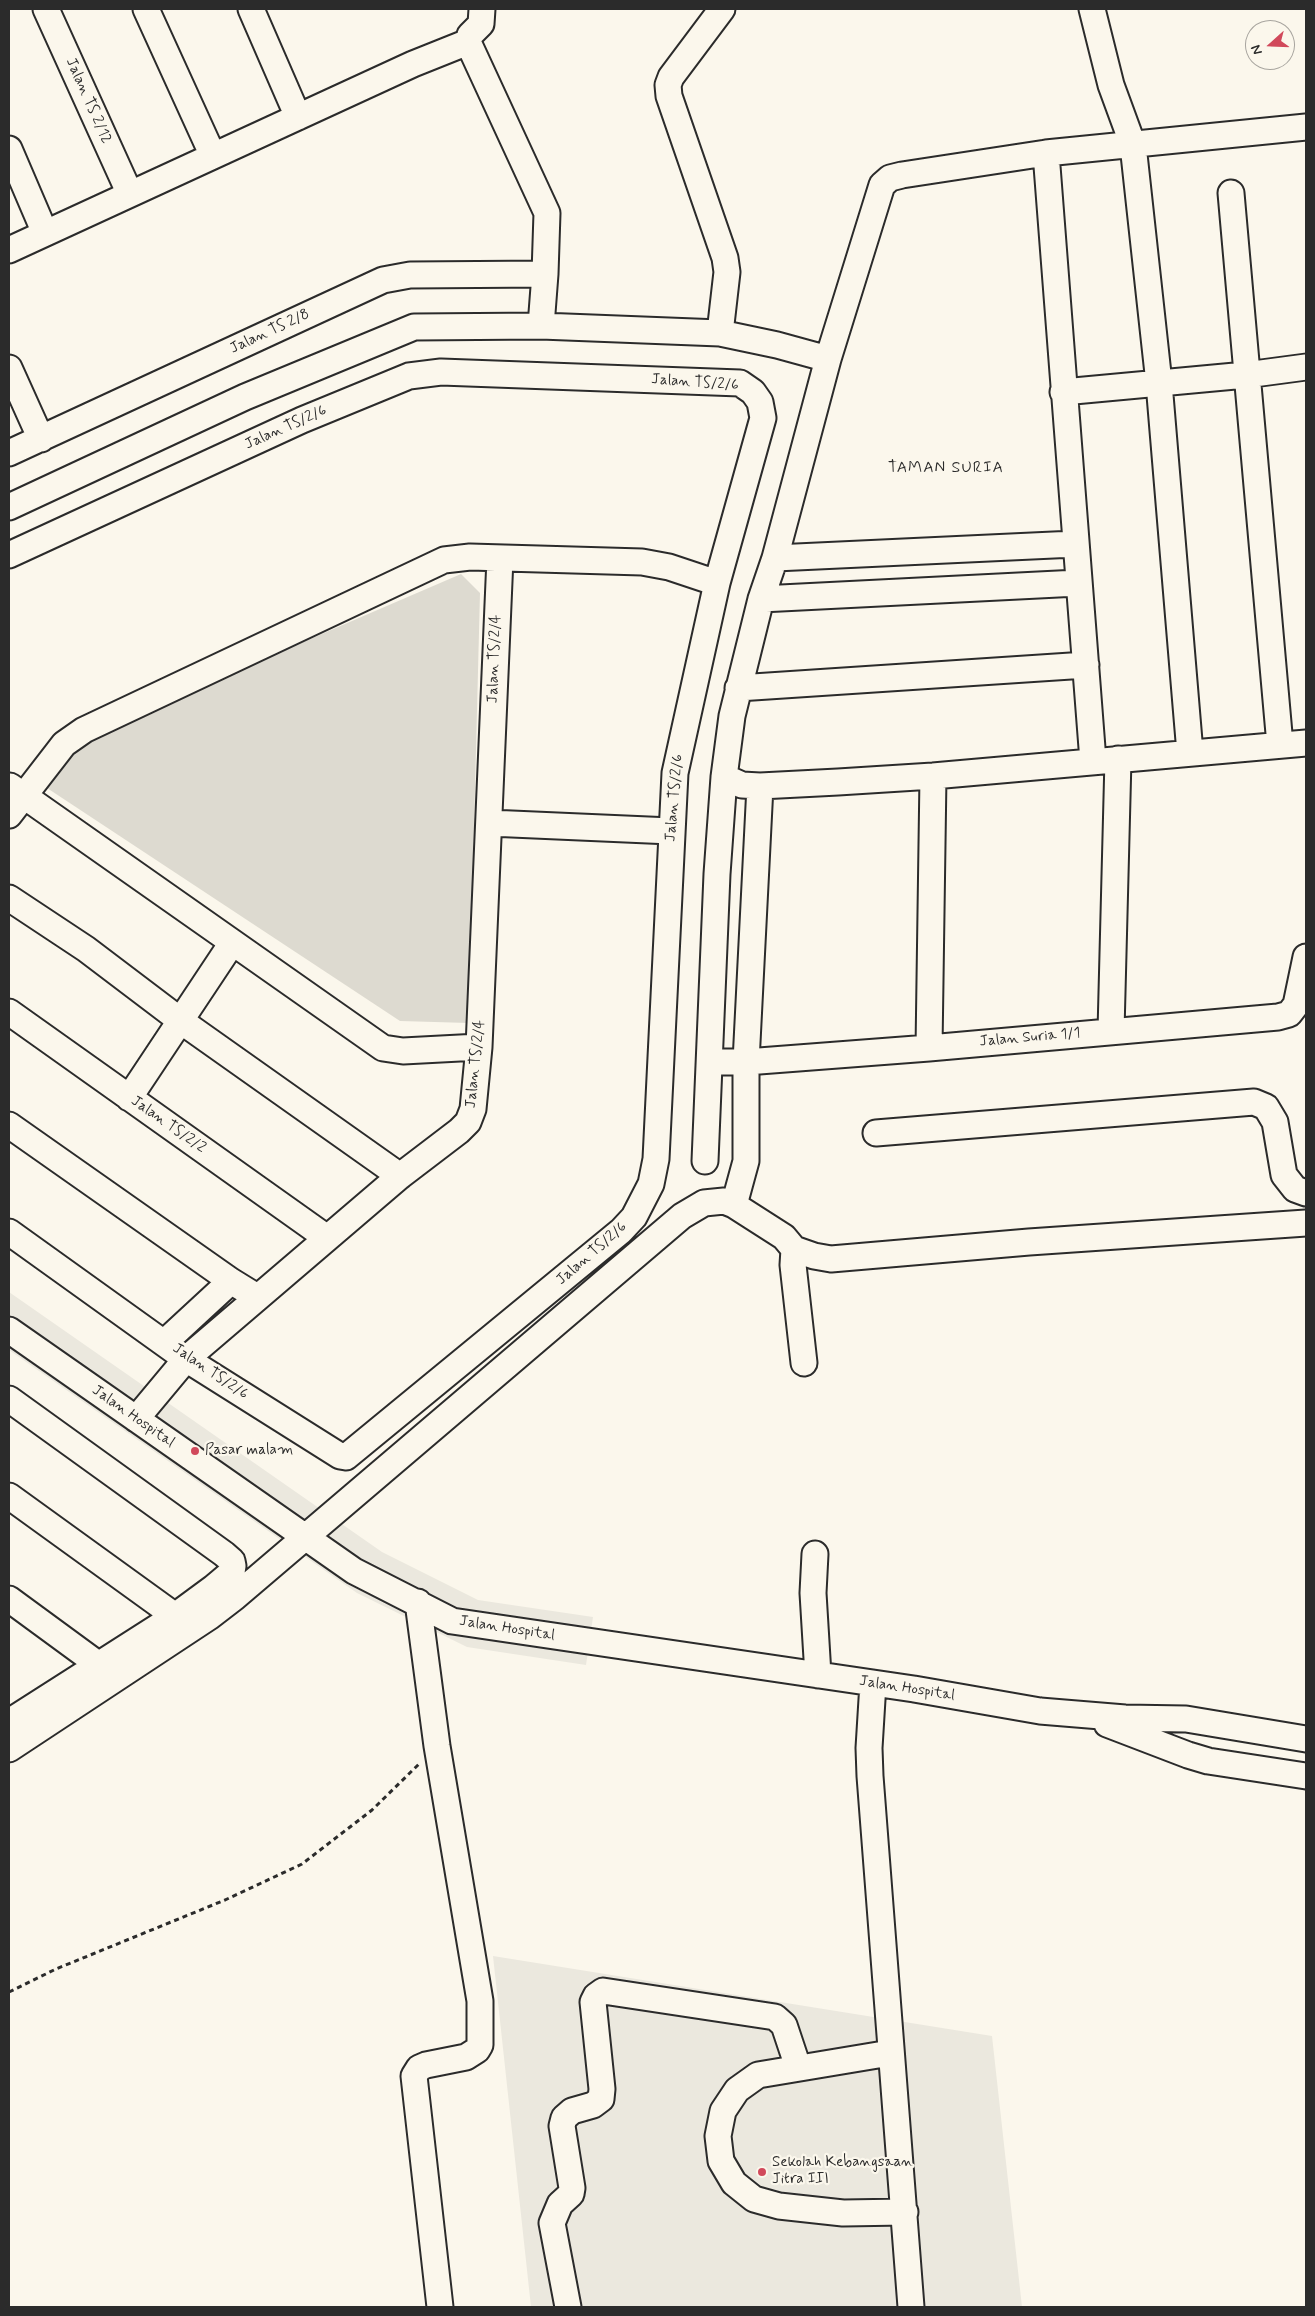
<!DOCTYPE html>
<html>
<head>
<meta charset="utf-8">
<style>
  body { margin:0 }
  #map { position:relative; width:1315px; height:2316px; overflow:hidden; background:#fbf7ec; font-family:Mynerve,sans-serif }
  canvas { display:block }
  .frame { position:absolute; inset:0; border:10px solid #2b2b2b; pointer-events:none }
  .north { position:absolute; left:1245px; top:20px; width:50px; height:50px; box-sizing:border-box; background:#fbf7ec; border:1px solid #a8a59f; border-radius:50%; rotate:250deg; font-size:14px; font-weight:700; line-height:20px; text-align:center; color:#2b2b2b }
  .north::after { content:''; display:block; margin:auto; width:18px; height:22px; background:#d1495b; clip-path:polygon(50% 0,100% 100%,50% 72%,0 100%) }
</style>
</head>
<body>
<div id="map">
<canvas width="1315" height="2316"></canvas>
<div class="frame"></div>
<div class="north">N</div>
</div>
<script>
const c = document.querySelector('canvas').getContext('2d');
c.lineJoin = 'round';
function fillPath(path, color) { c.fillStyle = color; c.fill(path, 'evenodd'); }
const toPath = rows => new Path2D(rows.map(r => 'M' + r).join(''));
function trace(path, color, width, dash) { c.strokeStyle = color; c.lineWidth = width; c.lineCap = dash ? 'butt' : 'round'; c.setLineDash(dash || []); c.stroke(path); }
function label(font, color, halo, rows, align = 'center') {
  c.font = font + ' Mynerve,sans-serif'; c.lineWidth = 4.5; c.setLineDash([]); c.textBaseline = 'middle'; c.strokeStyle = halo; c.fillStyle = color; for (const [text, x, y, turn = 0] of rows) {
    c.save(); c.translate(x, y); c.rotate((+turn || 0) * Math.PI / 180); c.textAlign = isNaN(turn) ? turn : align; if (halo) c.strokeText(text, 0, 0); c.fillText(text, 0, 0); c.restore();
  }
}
fillPath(toPath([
  [9,1292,382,1552,478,1600,593,1617,586,1665,467,1647,357,1593,9,1350],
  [493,1956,992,2036,1022,2307,531,2307]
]), '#ebe8de');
fillPath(toPath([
  [461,574,480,593,469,1023,400,1021,47,788,85,736]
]), '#dddad0');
const minor = toPath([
  [46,9,129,192],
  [146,9,213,156],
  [251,9,298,117],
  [482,9,481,24,470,35,468,42,547,213,545,274,541,326],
  [1092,9,1111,85,1133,145,1159,383,1190,753],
  [9,149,45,233],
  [1046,153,1093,761],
  [1231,193,1280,745],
  [9,250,413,64,468,42],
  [720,333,727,272,725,258,669,96,668,85,671,77,722,9],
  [9,368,41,439],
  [1063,392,1246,375,1306,367],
  [9,453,383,280,410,275,545,274],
  [9,507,245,397,414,327,541,326,720,333,777,345,828,359],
  [9,555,302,420,409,376,441,372,740,383,753,392,760,402,763,418,717,583,675,773,656,1159,651,1184,634,1217,621,1231,346,1457,340,1456,186,1359,9,1232],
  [775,558,1075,544],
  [761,599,1078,583],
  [738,688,1086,665],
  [724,777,742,785,760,786,838,782,933,776,1306,743],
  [10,786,383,1048,403,1051,479,1047],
  [9,815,64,744,84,730,444,560,470,557,642,562,669,567,717,583],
  [489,823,671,831],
  [9,898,86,949,181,1021,400,1176],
  [9,1012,327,1238],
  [1111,1031,1118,759],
  [929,1048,933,776],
  [710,1062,746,1062,929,1048,1278,1017,1289,1014,1296,1005,1306,957],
  [129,1098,232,943],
  [9,1125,231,1281,257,1297],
  [876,1133,1254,1102,1266,1107,1275,1122,1284,1175,1295,1189,1306,1193],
  [705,1161,717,874,724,777,732,716,761,599,775,558,828,359,882,185,890,178,902,175,1046,153,1306,127],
  [734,1205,746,1161,746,1062,760,786],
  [794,1249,793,1265,804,1363],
  [9,1330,354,1571,452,1621,914,1689,1040,1711,1125,1718,1186,1719,1306,1739],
  [165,1342,231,1281],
  [9,1399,224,1554,232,1561,233,1566,232,1572,213,1588,175,1616,9,1722],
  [136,1419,186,1359,400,1176,459,1131,468,1122,473,1109,479,1047,500,558],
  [9,1496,175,1616],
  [815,1554,813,1593,818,1675],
  [9,1599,99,1665],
  [418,1602,437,1746,480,2001,480,2045,477,2050,466,2057,426,2065,419,2068,414,2076,440,2307],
  [873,1683,869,1748,870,1776,911,2307],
  [1107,1724,1188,1755,1208,1761,1306,1776],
  [9,1749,209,1617,235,1597,682,1216,704,1203,724,1201,734,1205,784,1237,794,1249,814,1256,831,1259,1029,1242,1306,1223],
  [890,2053,758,2075,737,2090,723,2111,718,2136,721,2161,734,2183,754,2199,779,2206,843,2213,905,2212],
  [568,2307,552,2223,560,2204,571,2194,572,2188,562,2126,564,2118,572,2111,593,2105,601,2099,602,2089,593,2002,596,1996,603,1991,775,2017,784,2025,798,2067]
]);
trace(minor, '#2b2b2b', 29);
trace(toPath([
  [9,1992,56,1969,225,1900,302,1864,372,1810,419,1764]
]), '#2b2b2b', 3, [5, 4]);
trace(minor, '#fbf7ec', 25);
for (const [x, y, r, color] of [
  [195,1451,5,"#d1495b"],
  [762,2172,5,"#d1495b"]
]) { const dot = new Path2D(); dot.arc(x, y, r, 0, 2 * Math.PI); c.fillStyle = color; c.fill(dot); trace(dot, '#fbf7ec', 2); }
label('15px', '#2b2b2b', '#fbf7ec', [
  ["Jalan TS 2/12",88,101,66],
  ["Jalan TS 2/8",270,332,-25],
  ["Jalan TS/2/6",695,383,4],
  ["Jalan TS/2/6",286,428,-24],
  ["Jalan TS/2/4",495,659,-88],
  ["Jalan TS/2/6",675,798,-85],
  ["Jalan Suria 1/1",1030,1038,-5],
  ["Jalan TS/2/4",476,1064,-84],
  ["Jalan TS/2/2",168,1125,35],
  ["Jalan TS/2/6",592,1254,-41],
  ["Jalan TS/2/6",210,1372,34],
  ["Jalan Hospital",133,1417,35],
  ["Jalan Hospital",507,1629,9],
  ["Jalan Hospital",907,1689,9]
]);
label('15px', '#2b2b2b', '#fbf7ec', [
  ["Pasar malam",205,1451],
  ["Sekolah Kebangsaan",772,2163],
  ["Jitra III",772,2180]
], 'left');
c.letterSpacing = '1px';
label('16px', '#2b2b2b', '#fbf7ec', [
  ["TAMAN SURIA",946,469]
]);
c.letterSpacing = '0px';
</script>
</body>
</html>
